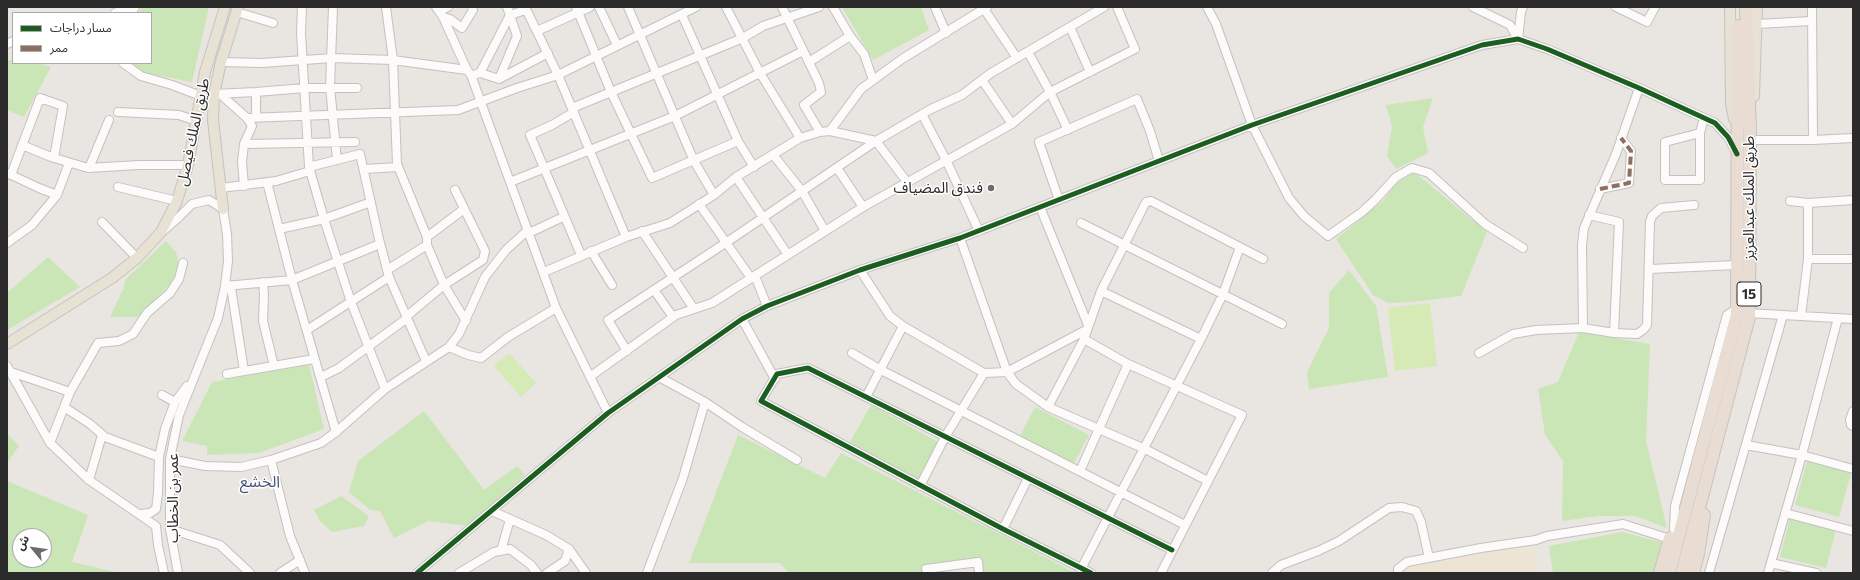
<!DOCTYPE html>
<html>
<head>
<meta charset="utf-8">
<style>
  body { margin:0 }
  #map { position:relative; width:1860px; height:580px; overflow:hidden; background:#e9e5e0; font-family:Commissioner,"Noto Sans Arabic",sans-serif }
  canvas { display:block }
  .frame { position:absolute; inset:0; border:8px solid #2b2b2b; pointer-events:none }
  .legend { position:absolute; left:12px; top:12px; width:140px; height:52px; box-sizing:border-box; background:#fff; border:1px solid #aaa; margin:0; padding:5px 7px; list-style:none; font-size:12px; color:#2b2b2b }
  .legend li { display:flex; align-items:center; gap:8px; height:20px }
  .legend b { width:20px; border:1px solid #aaa }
  .north { position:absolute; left:12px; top:528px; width:40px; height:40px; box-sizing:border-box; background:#fff; border:1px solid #aaa; border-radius:50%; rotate:299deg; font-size:11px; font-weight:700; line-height:16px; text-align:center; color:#2b2b2b }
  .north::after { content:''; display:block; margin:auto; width:14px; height:18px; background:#6e6c6a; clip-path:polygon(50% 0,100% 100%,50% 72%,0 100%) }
</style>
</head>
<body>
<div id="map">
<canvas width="1860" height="580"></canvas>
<div class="frame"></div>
<ul class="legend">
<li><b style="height:5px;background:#1b5e20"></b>مسار دراجات</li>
<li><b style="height:5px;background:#8d6e63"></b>ممر</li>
</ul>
<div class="north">ش</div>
</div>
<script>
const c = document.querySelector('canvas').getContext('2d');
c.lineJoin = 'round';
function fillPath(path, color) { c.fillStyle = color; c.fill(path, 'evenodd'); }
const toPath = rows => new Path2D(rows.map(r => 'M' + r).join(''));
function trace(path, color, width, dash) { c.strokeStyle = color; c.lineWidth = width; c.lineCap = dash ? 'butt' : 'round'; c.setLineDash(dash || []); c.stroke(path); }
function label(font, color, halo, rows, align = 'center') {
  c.font = font + ' Commissioner,"Noto Sans Arabic",sans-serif'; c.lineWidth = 3; c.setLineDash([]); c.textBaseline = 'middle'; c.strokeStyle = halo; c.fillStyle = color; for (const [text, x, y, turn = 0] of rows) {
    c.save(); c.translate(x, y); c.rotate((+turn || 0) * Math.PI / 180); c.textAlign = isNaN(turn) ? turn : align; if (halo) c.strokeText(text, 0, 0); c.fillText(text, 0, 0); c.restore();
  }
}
fillPath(toPath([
  [1533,543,1539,573,1401,573,1401,570]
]), '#ede4d4');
fillPath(toPath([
  [143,7,209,7,192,82,145,73,132,63,151,63,151,13,138,13],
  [842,7,921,7,929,30,873,60],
  [13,60,13,63,38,63,51,67,24,117,7,110,7,61],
  [1433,98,1423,127,1428,153,1396,169,1387,156,1392,126,1386,105],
  [1414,172,1487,232,1461,296,1412,302,1388,303,1373,295,1336,239,1383,201,1394,185],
  [166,241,176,252,179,266,174,280,138,317,110,317,124,287,125,280],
  [48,257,80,287,7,330,7,293],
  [1349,270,1376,306,1388,377,1309,389,1307,372,1329,328,1329,293],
  [1579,332,1650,344,1646,441,1667,528,1635,516,1599,516,1562,521,1563,461,1545,435,1538,389,1558,382],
  [309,365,324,429,259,453,207,455,207,446,182,441,212,382],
  [871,405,938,442,918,480,850,442],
  [1035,407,1089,435,1074,463,1020,436],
  [424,411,484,490,517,466,525,475,468,526,428,521,394,538,380,511,370,510,349,492,358,461],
  [7,433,19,446,7,463],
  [738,435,825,478,841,453,1076,573,983,573,962,559,928,573,789,573,780,563,689,563],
  [1807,461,1851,473,1839,517,1795,505],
  [7,481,88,515,72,562,120,573,7,573],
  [20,536,44,536,44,560,20,560],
  [341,496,369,516,364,526,332,532,320,521,314,510],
  [1790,518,1836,530,1826,568,1780,557],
  [1622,532,1664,543,1655,573,1553,573,1549,546]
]), '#cae6b7');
fillPath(toPath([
  [1430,303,1437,366,1395,371,1388,308],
  [509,353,536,383,521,397,494,366]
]), '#d6eab5');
const minor = toPath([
  [302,7,301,33,309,167,324,219,351,302,385,389],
  [333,7,330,87,337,160],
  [386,7,393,60,397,164,427,237,427,245,444,285,466,321],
  [436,7,443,17,467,70,471,75,556,308,608,413],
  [525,7,558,75,626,237],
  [576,7,611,92,652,178,738,141],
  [599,7,617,45],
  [628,7,694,161,714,195],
  [726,7,760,73,800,138],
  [782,7,819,83,821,92,804,105,820,132],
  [935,7,946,33],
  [1207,7,1216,24,1252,125,1289,198,1304,216,1328,236,1362,212,1375,200,1396,177,1412,168,1429,173,1485,224,1523,248],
  [1473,7,1510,25,1518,39],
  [1616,7,1647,22,1655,7],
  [1812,7,1813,140],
  [984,9,1017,58],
  [440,11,448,7],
  [237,12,273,23],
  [115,13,129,7],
  [131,13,135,7],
  [682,15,738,141,754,167],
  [443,17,450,19,462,28,473,10,472,7],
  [1757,24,1811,21],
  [1070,27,1090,72],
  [537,31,590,7],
  [850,36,864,54,873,80],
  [1518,39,1521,12,1523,7],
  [7,44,13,41],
  [1028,52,1050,92,1068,130],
  [221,62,262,63,332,58,393,60,467,70],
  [809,62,850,36,833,7],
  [123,63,141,76,172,85,201,96],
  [480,73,499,79,517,36,510,15,526,10],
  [476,74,480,73,510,15,507,7],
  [499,79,548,53],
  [982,80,1012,124],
  [214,94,256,92,305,88,357,88],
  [220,94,247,118,252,126,244,144,242,162,244,186],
  [572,108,743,38,763,26,819,7],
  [118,112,179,115,197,121],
  [574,112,552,125,530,135,581,255],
  [922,114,947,162,979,231],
  [256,117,256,92],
  [247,118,458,110,517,88,558,75,696,7],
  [830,131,861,89,902,59,987,7],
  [1700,133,1700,180,1665,180,1665,142,1700,133,1704,118],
  [1750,140,1813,140,1853,138],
  [244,144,355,142],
  [22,145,51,157,88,168,139,165,188,165],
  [774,156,802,191,825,231],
  [309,167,360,154,379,239,389,277,426,361],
  [89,168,109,120],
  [837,168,863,207],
  [364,169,398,167],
  [7,173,39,188,57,195],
  [11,175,40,98,63,106,54,158],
  [736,177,788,255],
  [267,182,292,280,336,432],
  [510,182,675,116,803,51],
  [118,187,177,201],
  [221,188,276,181,310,171],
  [1600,189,1629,183,1631,151,1621,138],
  [1059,200,1039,142,1137,99,1150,131,1159,161],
  [1790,201,1808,203,1853,200],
  [699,204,751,278],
  [1040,207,1088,325],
  [1589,215,1619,222,1614,333],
  [102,222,137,258],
  [1081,223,1282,324],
  [279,229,324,219,371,202],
  [163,231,179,217,192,204,209,200,223,209,227,234,228,261,225,286,218,318,179,415,170,459,170,529,178,573],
  [642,231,694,309],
  [529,233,563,217],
  [427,237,464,209],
  [960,238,1007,372,1016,384,1048,407,1145,449,1208,481],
  [7,243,32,225,57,195,69,163],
  [591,251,612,285],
  [1808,259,1853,259],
  [1650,269,1736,265],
  [387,270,427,245],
  [860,270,890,316,903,326,984,373,1007,372,1086,330],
  [544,272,626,237,670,223,714,195,736,177,800,138,820,132,830,131,876,141,907,182],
  [755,276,767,306],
  [263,282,264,295,263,321,274,366],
  [225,286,292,280,380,244],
  [231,287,244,371],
  [654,290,673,317],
  [1101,291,1201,339],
  [1748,313,1853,319],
  [407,316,444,285,483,260,485,251,455,190],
  [1801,316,1808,259,1808,203],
  [742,319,775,379],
  [1583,328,1582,245,1584,228,1616,154,1639,88],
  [307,330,389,277],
  [1084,339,1128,364,1242,415,1161,573],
  [449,347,468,355,481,358,508,337,556,308],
  [627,351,608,320,727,242,876,141,931,109,962,95,991,73,1104,7],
  [852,353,881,370,1185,525],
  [1479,353,1513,334,1536,330,1583,328,1614,333,1637,334,1643,330,1647,325,1650,222,1652,216,1661,208,1694,205],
  [7,366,50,443,89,480,156,526,158,545,164,573],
  [11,372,70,392],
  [227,374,314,359],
  [591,376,676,315,712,303,863,207,1012,124,1050,92,1135,49,1117,7],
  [321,377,339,368,406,319],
  [659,377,705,402,742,427,797,460],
  [162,395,175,402],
  [866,397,903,326],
  [64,407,90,424,105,437,159,457],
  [1048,407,1084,339,1101,291,1146,202,1151,201,1263,259],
  [1853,411,1850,420,1851,425,1853,426],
  [50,443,70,392,98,343,119,341,133,334,147,313,170,293,179,279,183,263],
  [1746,445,1802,455,1853,469],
  [170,459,205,466,241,467,271,460,321,443,336,432,385,389,449,347,459,334,485,277,506,250,528,230],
  [271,460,290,536,305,573],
  [1080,471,1128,364],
  [89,480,102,435],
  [920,486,945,437,984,373],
  [492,511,546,535,569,549,586,573],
  [1785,513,1853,531],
  [140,514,150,513,156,509,158,493,159,457,165,429,175,402,187,386],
  [170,529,220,545,250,573],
  [1003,529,1028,478],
  [1674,529,1675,506,1727,315,1736,309],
  [501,551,510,519],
  [1771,563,1816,573],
  [926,569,978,562,979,573],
  [1081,569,1201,339,1223,294,1240,247],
  [280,573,300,560],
  [417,573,608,413,742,319,767,306,860,270,960,238,1252,125,1482,45,1518,39,1547,49,1639,88,1715,123,1728,137,1736,152],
  [459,573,494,552,510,549,531,565,537,573],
  [547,573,565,561,569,549],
  [647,573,683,478,705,402],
  [1091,573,1003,529,761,401,777,374,808,368,1172,550],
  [1272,573,1281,565,1318,551,1339,541,1389,508,1402,507,1416,511,1421,522,1429,558],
  [1398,573,1398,569,1407,562,1481,548,1536,540,1547,536,1623,524,1670,539],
  [1709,573,1783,315],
  [1768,573,1802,455,1838,318]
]);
const major = toPath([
  [1730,7,1731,104,1734,119],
  [1754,96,1757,7],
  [223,209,213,120,214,94,221,62,238,7],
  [7,344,112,278,137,258,161,232,177,201,188,165,205,72,225,7]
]);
const highway = toPath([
  [1660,573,1670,538],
  [1669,573,1737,315,1738,26],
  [1682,573,1749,317,1750,132,1746,7],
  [1693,573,1698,554,1704,515]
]);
trace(minor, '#c3c1c2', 10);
trace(major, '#c5c3c1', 12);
trace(highway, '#c5c3c1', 14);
trace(minor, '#fcfbfa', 8);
trace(major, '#e7e2d3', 10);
trace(highway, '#e9ddd3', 12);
trace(toPath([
  [1600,189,1629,183,1631,151,1621,138]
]), '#8d6e63', 4, [8, 4]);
trace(toPath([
  [417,573,608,413,742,319,767,306,860,270,960,238,1252,125,1482,45,1518,39,1547,49,1639,88,1715,123,1728,137,1737,154],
  [1091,573,1003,529,761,401,777,374,808,368,1172,550]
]), '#1b5e20', 5);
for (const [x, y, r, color] of [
  [991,188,4,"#6e6c6a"]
]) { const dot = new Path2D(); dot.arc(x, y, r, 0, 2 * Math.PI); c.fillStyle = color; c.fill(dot); trace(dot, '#fff', 1.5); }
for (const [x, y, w] of [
  [1749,294,24]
]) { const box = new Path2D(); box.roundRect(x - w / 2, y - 12, w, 24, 3); c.fillStyle = '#fff'; c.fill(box); trace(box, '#2b2b2b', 1); }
label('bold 14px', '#2b2b2b', null, [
  ["15",1749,294]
]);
label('15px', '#2b2b2b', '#fff', [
  ["طريق الملك فيصل",193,132,-78],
  ["طريق الملك عبدالعزيز",1749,198,-90],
  ["عمر بن الخطاب",173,498,-90]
]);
label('15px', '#2b2b2b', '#fff', [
  ["فندق المضياف",983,188]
], 'right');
label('16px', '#49527e', '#fff', [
  ["الخشع",260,482]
]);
</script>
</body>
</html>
